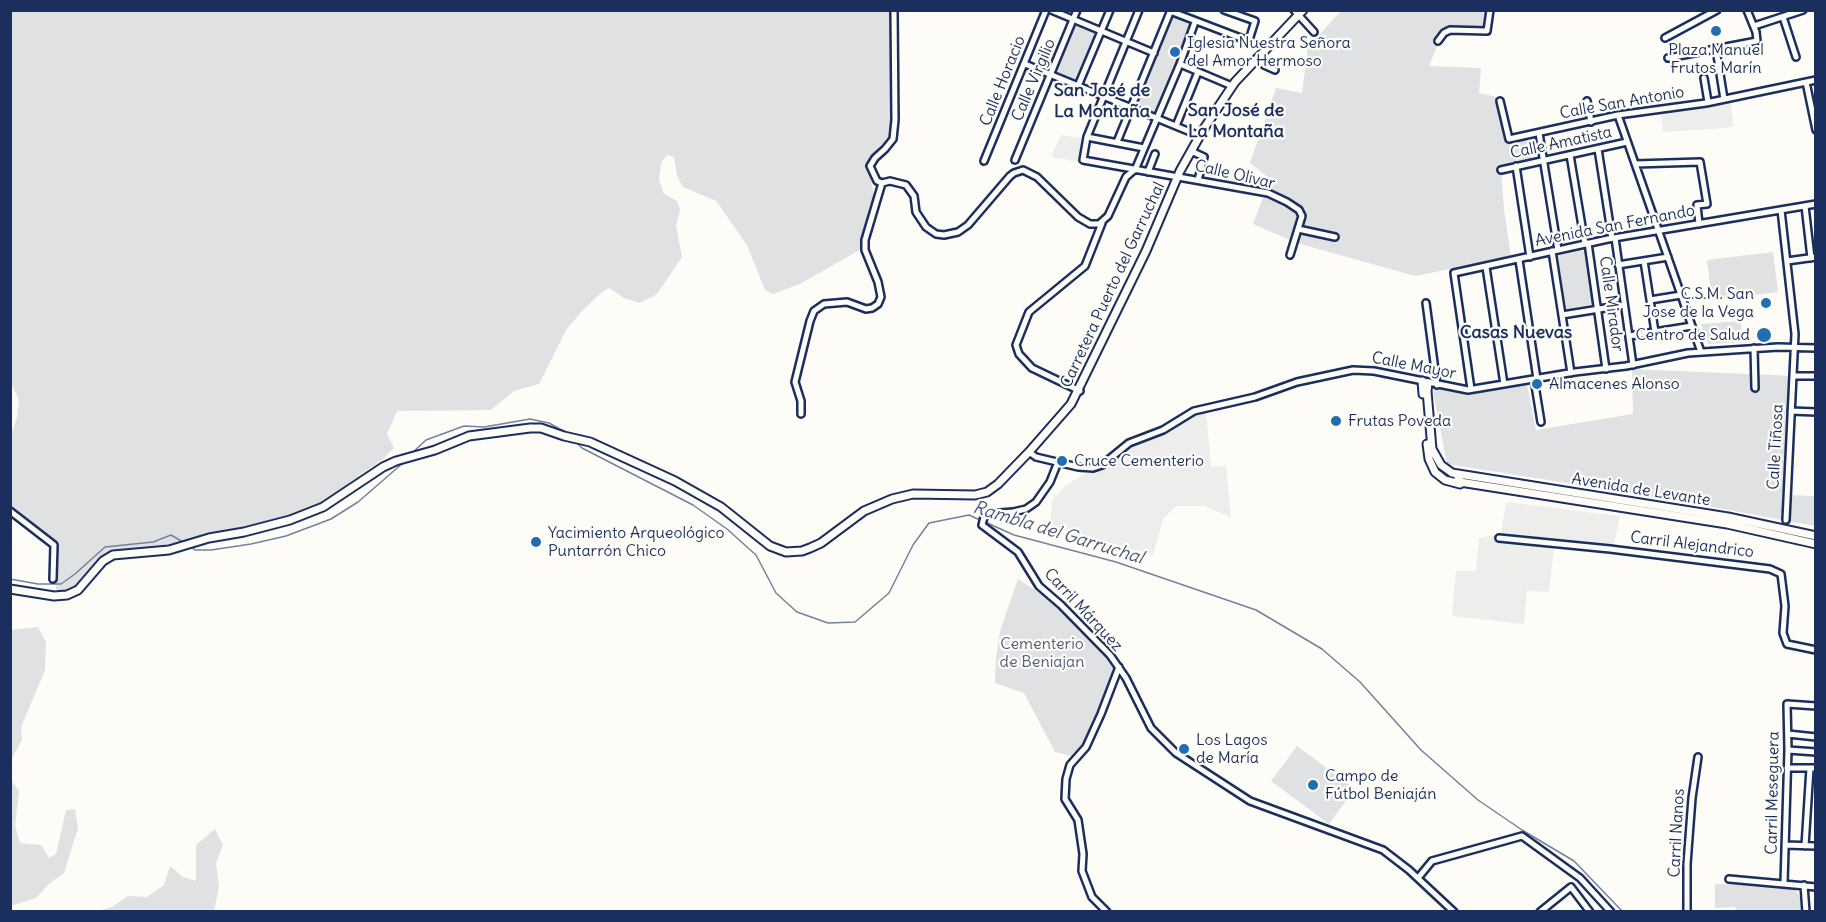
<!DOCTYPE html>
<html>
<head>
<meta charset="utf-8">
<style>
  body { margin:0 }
  #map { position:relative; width:1826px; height:922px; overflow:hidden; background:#fdfcf7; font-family:Delius,sans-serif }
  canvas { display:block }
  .frame { position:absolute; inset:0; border:12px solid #1b2f5e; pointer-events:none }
</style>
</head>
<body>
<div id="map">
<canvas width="1826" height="922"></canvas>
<div class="frame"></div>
</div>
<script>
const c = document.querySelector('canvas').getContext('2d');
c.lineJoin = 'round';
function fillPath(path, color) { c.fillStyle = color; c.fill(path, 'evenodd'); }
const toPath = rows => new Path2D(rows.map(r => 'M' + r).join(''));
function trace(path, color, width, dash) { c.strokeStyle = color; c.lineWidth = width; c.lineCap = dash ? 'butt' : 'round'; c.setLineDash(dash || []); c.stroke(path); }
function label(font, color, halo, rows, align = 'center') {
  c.font = font + ' Delius,sans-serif'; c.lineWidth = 4.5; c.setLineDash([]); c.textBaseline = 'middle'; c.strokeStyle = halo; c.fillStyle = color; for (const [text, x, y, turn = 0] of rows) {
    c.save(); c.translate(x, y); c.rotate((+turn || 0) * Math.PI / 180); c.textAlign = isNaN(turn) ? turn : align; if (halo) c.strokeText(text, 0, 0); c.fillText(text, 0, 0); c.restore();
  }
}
fillPath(toPath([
  [1730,98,1734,126,1726,128,1663,132,1661,109],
  [1061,135,1082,138,1079,162,1051,157],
  [1206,412,1211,467,1226,466,1231,518,1205,506,1176,506,1163,519,1153,555,1050,526,1052,500,1065,486,1088,472,1104,468,1133,443,1168,432,1193,415],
  [1506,502,1620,516,1613,549,1554,548,1549,592,1527,591,1524,624,1452,616,1456,571,1476,571,1479,538,1501,534]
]), '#edeeec');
fillPath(toPath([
  [10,11,893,11,892,133,890,141,871,160,869,170,874,196,863,248,800,284,773,294,765,290,747,245,716,201,683,187,677,176,674,157,667,155,661,163,659,180,664,194,677,201,680,210,676,226,682,257,657,294,640,303,624,298,609,288,602,292,583,310,566,330,539,384,514,391,491,410,397,411,387,434,394,448,382,460,350,482,335,497,276,520,222,531,173,546,113,550,106,555,84,580,71,591,58,592,56,589,58,554,56,544,16,509,11,507,11,435,17,418,19,400,10,381],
  [1171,11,1195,22,1157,118,1131,107],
  [1341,11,1490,11,1487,31,1444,29,1429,66,1481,68,1479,93,1497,97,1509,139,1539,133,1542,145,1530,148,1532,163,1501,170,1504,210,1511,257,1415,276,1297,243,1253,224,1270,179,1250,163,1276,88,1302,93,1308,47],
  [1073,20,1101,31,1078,86,1051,74],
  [1582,250,1585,252,1593,304,1567,309,1565,307,1558,256],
  [1773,252,1778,292,1712,300,1707,260],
  [1741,321,1742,342,1708,344,1701,324],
  [1632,369,1794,376,1788,495,1815,496,1815,526,1680,501,1447,464,1432,386,1468,395,1527,384,1536,430,1633,414],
  [1018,579,1053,602,1115,666,1085,744,1071,756,1055,752,1024,693,995,683,996,658,1000,631],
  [38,627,46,642,45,670,21,727,22,740,11,760,11,630],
  [1297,746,1355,789,1329,824,1271,781],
  [10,779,19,791,15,826,20,843,41,845,49,858,56,854,66,810,75,809,78,828,64,873,48,885,36,898,11,906],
  [215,829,223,845,216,863,219,887,214,911,98,911,112,907,128,896,147,897,164,885,170,866,183,877,196,881,196,845],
  [1715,884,1793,887,1804,903,1804,911,1736,912,1735,907,1715,908]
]), '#e0e1e3');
trace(toPath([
  [577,443,582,448,693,505,727,529,756,555,776,593,797,612,828,623,855,622,889,593,913,545,929,523,969,515,980,520],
  [412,453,426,440,464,426,484,427,530,419,549,423,567,433],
  [985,522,1014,535,1116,562,1256,610,1322,649,1360,682,1421,750,1478,800,1522,830,1574,861,1623,912],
  [190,546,195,550,211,550,251,544,286,536,331,519,358,502,403,463],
  [10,579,38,584,61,584,75,574,105,547,153,542,171,535,183,542]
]), '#76819c', 1.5);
const minor = toPath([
  [1051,10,1154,53],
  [1139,10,1087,137,1083,160,1268,193,1287,202,1299,210,1302,216,1290,255],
  [1224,10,1255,21,1249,40],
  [1294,10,1314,32],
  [1170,11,1267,48],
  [1783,17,1796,57],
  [1754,26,1803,10],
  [1665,38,1717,10],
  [1438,41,1444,33,1450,30,1487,31,1490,10],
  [1716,49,1724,99],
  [1257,58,1264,65,1275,70],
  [1668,58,1757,41,1756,32,1747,10],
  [1025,64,1200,136],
  [1180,64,1232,86],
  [1704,78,1708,102],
  [1806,82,1816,130],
  [1078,86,1110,10],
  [1500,101,1509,139,1618,115,1706,103,1816,80],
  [1587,101,1591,122],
  [1618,115,1701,352],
  [1176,126,1198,72],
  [1539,133,1558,250],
  [1087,137,1144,148],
  [1117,142,1171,10],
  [1598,149,1612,238],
  [1191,151,1204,157,1198,180],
  [1570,155,1585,244],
  [1015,160,1077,10],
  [984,161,1046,10],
  [1635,164,1700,162,1707,204,1697,205,1699,224],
  [1516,166,1530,257],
  [1135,170,1180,64,1195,22],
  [1501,170,1627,142],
  [1148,172,1155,154],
  [882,183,890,181,906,185,914,196,916,212,926,227,936,234,944,235,958,232,968,225,1010,176,1014,173,1023,170,1037,177,1078,217,1090,224,1099,224,1108,216,1126,177,1134,170],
  [882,183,877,181,870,166,875,158,885,149,893,139,895,120,894,10],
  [1805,206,1811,258],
  [1781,210,1795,334,1786,520],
  [1298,229,1335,237],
  [1615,238,1633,365],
  [1588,243,1606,369],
  [1552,251,1571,373],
  [1519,260,1537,379],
  [1644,261,1655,332],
  [1787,261,1816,257],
  [1618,265,1668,257],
  [1486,267,1504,384],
  [1650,300,1681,295],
  [1426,303,1437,385],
  [1562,315,1624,305],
  [1629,336,1692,326],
  [1754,348,1755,388],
  [1794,376,1816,376],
  [1534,379,1541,422],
  [1471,389,1454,273,1608,239,1816,204],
  [1080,391,1032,368,1019,354,1016,345,1029,312,1085,266,1102,223],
  [1791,411,1816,412],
  [801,414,801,401,795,382,810,321,814,311,824,304,847,302,866,309,872,308,878,304,881,297,878,282,865,250,865,240,882,183],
  [1029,452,1036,457,1078,467,1093,468,1102,465,1129,443,1163,430,1194,411,1255,397,1297,382,1353,370,1374,371,1468,390,1575,372,1626,366,1688,353,1778,347,1816,348],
  [1058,462,1050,482,1036,502,1026,509,1013,512,988,514,984,517,982,525,1018,552,1039,586,1061,605,1110,655,1126,678,1151,728,1176,753,1250,801,1383,850,1409,870,1454,912],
  [10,511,54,545,53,579],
  [1499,538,1610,549,1770,569,1781,574,1785,606,1783,633,1787,644,1816,650],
  [1788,734,1816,737],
  [1788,750,1816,752],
  [1787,768,1816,768],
  [1785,845,1816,846],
  [1805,846,1810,768],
  [1418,878,1432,861,1522,836,1580,878,1611,912],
  [1729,879,1816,887],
  [1784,883,1788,750,1787,704,1816,706],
  [1804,885,1806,912],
  [1107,912,1092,897,1082,871,1083,854,1078,820,1065,799,1066,779,1070,765,1086,747,1101,714,1119,667],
  [1540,912,1571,887,1590,912],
  [1687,912,1687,864,1692,798,1698,757]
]);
const major = toPath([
  [1422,381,1423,394],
  [1428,383,1427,391,1432,449,1441,465,1452,473,1728,517,1816,536],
  [1427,444,1429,459,1435,472,1445,480,1460,484],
  [1462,475,1458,478,1460,482,1727,524,1816,544],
  [10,589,54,596,67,595,78,590,103,561,113,555,169,550,209,538,244,532,290,520,323,507,383,467,396,461,435,450,469,436,530,428,541,428,564,436,590,442,675,481,721,507,770,546,786,552,802,551,810,548,821,543,864,511,892,499,913,494,975,495,987,492,998,484,1029,452,1071,404,1146,251,1180,171,1203,130,1235,82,1303,10]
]);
trace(minor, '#1b2f5e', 10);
trace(major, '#1b2f5e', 11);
trace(minor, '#fdfcf7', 5);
trace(major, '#fdfcf7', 7);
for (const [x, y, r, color] of [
  [1716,31,6,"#1f6fb2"],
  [1175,52,6,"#1f6fb2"],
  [1766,303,6,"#1f6fb2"],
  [1764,335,8,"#1f6fb2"],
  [1537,384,6,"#1f6fb2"],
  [1336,421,6,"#1f6fb2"],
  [1062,461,6,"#1f6fb2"],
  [536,542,6,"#1f6fb2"],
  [1184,749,6,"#1f6fb2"],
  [1313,785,6,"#1f6fb2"]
]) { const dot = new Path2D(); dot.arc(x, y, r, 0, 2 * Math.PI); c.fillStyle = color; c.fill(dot); trace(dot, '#fdfcf7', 2); }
label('16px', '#1b2f5e', '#fdfcf7', [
  ["Iglesia Nuestra Señora",1187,43],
  ["del Amor Hermoso",1187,61],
  ["Plaza Manuel",1716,50,"center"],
  ["Frutos Marín",1716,68,"center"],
  ["C.S.M. San",1754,294,"right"],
  ["Jose de la Vega",1754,312,"right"],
  ["Centro de Salud",1750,335,"right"],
  ["Almacenes Alonso",1549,384],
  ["Frutas Poveda",1348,421],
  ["Cruce Cementerio",1074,461],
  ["Yacimiento Arqueológico",548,533],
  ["Puntarrón Chico",548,551],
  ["Los Lagos",1196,740],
  ["de María",1196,758],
  ["Campo de",1325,776],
  ["Fútbol Beniaján",1325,794]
], 'left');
label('16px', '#1b2f5e', '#fdfcf7', [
  ["Calle Virgilio",1034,80,-67],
  ["Calle Horacio",1003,81,-68],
  ["Calle San Antonio",1622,103,-10],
  ["Calle Amatista",1561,143,-12],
  ["Calle Olivar",1235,175,13],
  ["Avenida San Fernando",1615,226,-11],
  ["Carretera Puerto del Garruchal",1113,285,-65],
  ["Calle Mirador",1611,304,82],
  ["Calle Mayor",1414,366,11],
  ["Calle Tiñosa",1776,447,-87],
  ["Avenida de Levante",1641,490,9],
  ["Carril Alejandrico",1692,545,7],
  ["Carril Márquez",1083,610,47],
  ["Carril Meseguera",1773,793,-89],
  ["Carril Nanos",1677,833,-87]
]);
label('16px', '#4c5c7f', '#fdfcf7', [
  ["Cementerio",1042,644],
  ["de Beniajan",1042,662]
]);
label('bold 18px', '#1b2f5e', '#fdfcf7', [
  ["San José de",1102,91],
  ["La Montaña",1102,112],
  ["San José de",1236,111],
  ["La Montaña",1236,132],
  ["Casas Nuevas",1516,333]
]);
label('italic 18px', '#49587d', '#fdfcf7', [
  ["Rambla del Garruchal",1058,533,17]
]);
</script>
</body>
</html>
